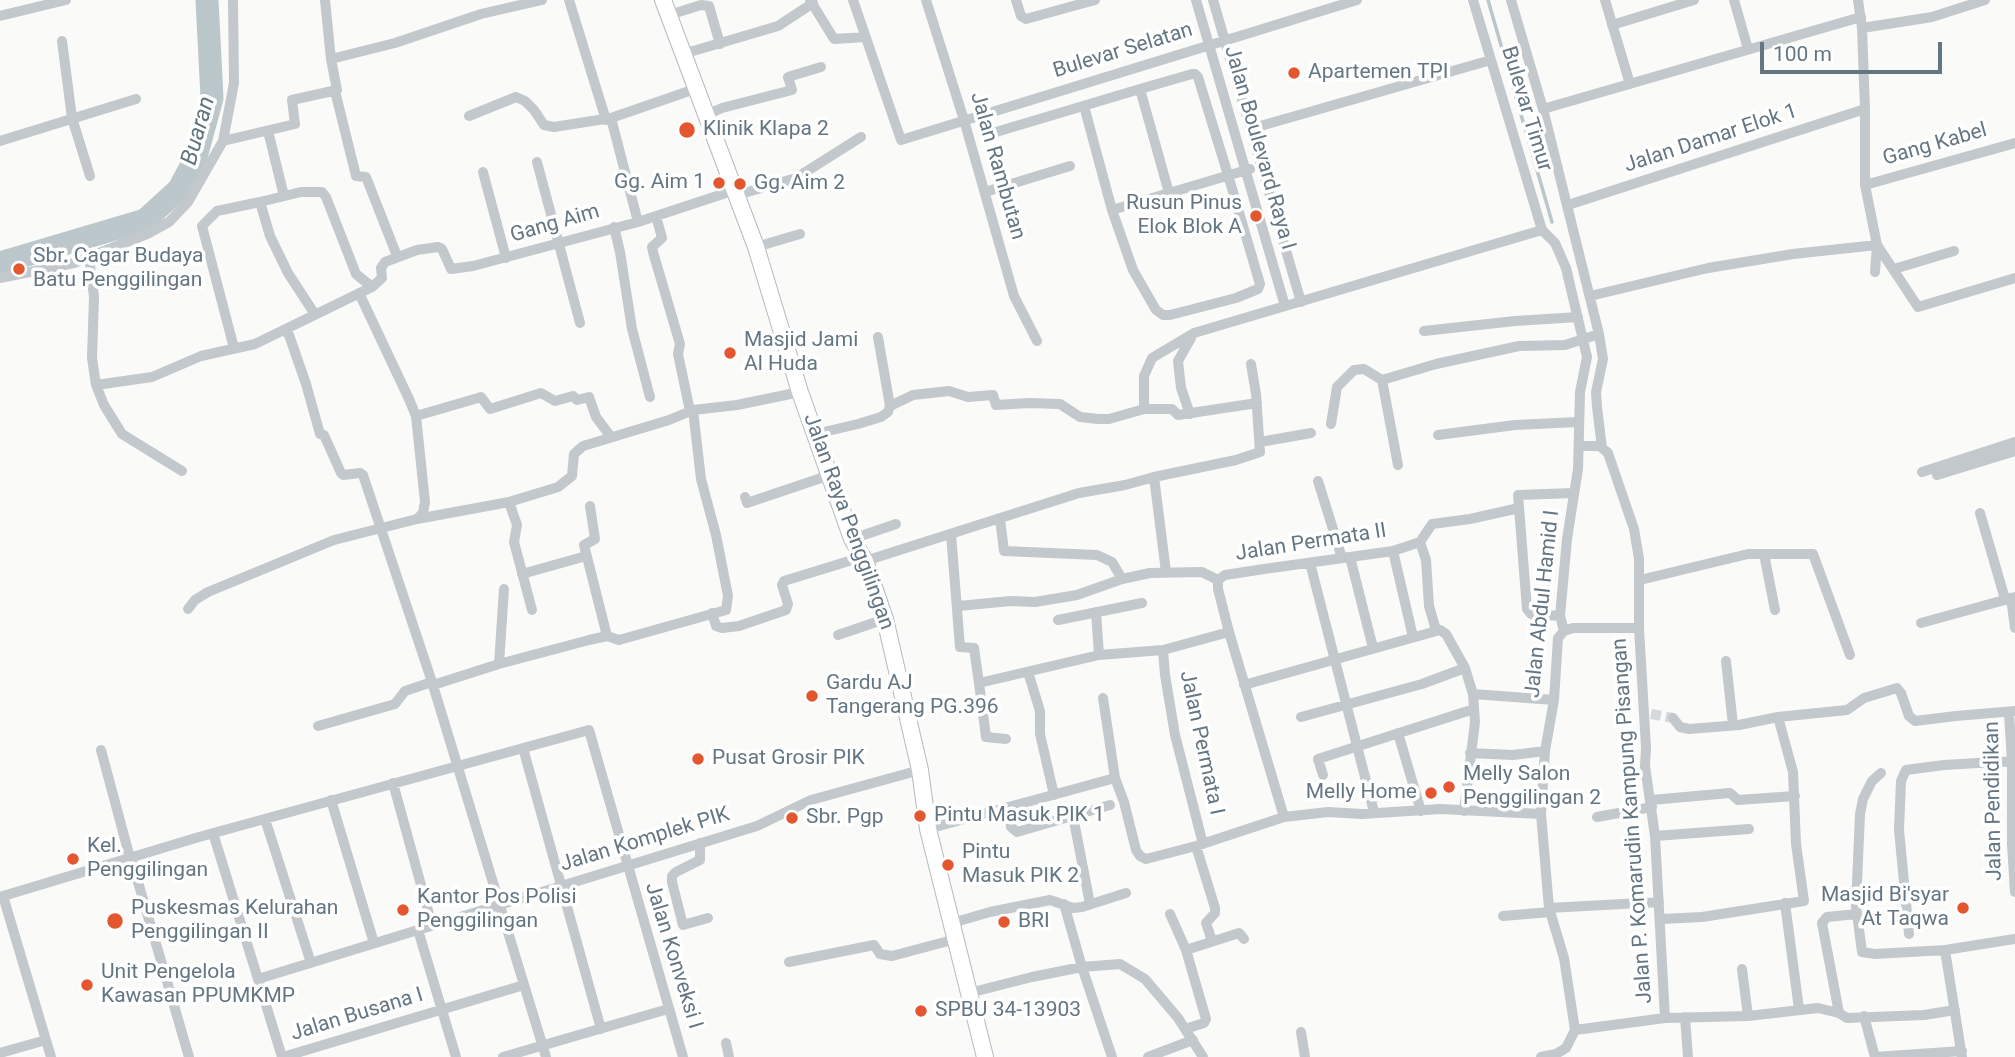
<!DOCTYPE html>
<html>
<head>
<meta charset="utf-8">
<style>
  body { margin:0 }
  #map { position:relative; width:2015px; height:1057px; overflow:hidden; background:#fafaf8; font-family:Roboto,sans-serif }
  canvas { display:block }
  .scale { position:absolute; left:1760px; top:42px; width:182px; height:32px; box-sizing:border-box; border:4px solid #657683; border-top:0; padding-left:9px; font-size:21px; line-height:24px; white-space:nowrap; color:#657683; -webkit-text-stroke:5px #fff; paint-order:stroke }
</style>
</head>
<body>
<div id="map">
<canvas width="2015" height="1057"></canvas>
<div class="scale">100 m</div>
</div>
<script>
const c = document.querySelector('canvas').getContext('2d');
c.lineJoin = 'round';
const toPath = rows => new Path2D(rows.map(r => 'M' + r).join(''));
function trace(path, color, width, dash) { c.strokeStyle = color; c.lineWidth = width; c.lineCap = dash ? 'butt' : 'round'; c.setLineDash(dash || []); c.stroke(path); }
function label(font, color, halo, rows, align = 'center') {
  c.font = font + ' Roboto,sans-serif'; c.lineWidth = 7; c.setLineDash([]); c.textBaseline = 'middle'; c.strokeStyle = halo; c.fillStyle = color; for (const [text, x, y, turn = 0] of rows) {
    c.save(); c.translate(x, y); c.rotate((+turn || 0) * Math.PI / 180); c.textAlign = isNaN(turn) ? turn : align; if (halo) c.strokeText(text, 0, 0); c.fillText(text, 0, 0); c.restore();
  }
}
trace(toPath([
  [1488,0,1552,222]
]), '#bbc7cb', 3.5);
trace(toPath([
  [0,263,145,220,179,189,196,157,212,98,207,0]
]), '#bbc7cb', 23);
trace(toPath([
  [1651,714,1673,718]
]), '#d5d9db', 10, [10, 5]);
const secondary = toPath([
  [663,0,756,247,800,392,852,539,865,561,885,619,920,770,928,829,985,1057]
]);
trace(secondary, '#b3babf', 18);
trace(toPath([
  [325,0,331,59],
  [569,0,606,120],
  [810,0,834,39,865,37],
  [853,0,901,140,1357,0],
  [926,0,964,120,1014,296,1037,341],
  [1016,0,1021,16,1026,19,1095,0],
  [1196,0,1285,306],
  [1213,0,1301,302],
  [1473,0,1542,230,1555,243,1566,268,1587,357,1580,392,1578,469,1567,539,1560,616,1564,631],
  [1605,0,1630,84],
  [1734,0,1748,49],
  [669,15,701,5,709,6,720,44],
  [0,16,66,0],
  [1612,25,1694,0],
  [1862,28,1932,17,1985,0],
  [62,41,72,118,90,176],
  [683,54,778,26,813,3],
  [1140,89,1169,193],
  [335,91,356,176,366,177,397,256],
  [1543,109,1861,17],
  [1865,109,1865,185,1877,245,1875,272],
  [706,115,722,108,792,90,788,77,821,67],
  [469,116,516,97,525,101,534,110,544,125,554,127,611,118,695,89],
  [611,118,638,222],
  [1250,129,1491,60],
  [268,131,284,196],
  [986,135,1140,89,1192,74,1195,74,1198,77,1228,175,1260,284,1258,289,1236,298,1170,315,1163,315,1156,310,1133,270,1112,210,1084,106],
  [0,141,136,99],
  [223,141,295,124,292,100,337,90,331,59,395,43,481,14,542,0],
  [537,162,580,323],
  [483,172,506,258],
  [1865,185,2015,143],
  [985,192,1070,166],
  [737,195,796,178,861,137],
  [260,202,301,192,322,192,326,197,356,274,372,287],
  [1568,205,1865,109,1862,28,1858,0],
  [1112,210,1250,169],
  [656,216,662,238,652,247,653,252,680,344,678,354,690,411],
  [614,227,620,252,632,329,650,397],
  [756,247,800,234],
  [89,257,94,297,92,358,96,385,104,405,122,434,182,471],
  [1894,269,1954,251],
  [0,278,74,263,147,234,169,222,188,202,223,141,234,83,233,0],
  [359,293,409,399,416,416,425,502,423,513,417,519],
  [1590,296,1708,268,1793,254,1877,245,1918,307,2015,278],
  [284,330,289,335,306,384,320,434,324,435,341,473,343,475,360,473,363,475,432,682,546,1057],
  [1424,331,1515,321,1578,317],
  [1599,334,1603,359,1596,392,1597,407,1602,448],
  [234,348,202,226,217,211,260,202,270,236,288,273,314,313],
  [1382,380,1436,364,1519,346,1565,345,1599,334,1543,109,1511,0],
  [96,385,152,377,201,356,255,344,372,287,382,278,381,268,385,262,417,250,438,247,442,249,451,269,473,266,638,222,735,190],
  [890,406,913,395,949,391,968,397,993,395,996,405,1029,403,1060,404,1080,417,1098,419,1109,419,1144,409,1172,409,1178,415,1257,403],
  [1144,409,1144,376,1152,358,1194,333,1542,230],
  [1190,414,1181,388,1178,361,1191,338],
  [416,416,478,398,481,397,490,409,541,393,555,401,573,396,577,400,589,397,596,417,611,437],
  [1331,424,1337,387,1354,370,1364,369,1382,380,1398,465],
  [815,434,858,424,881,417,888,412,890,406,878,337],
  [1438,435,1515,425,1578,422],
  [1260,442,1311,433],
  [1580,446,1600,446,1608,453,1634,529,1639,559,1639,628,1646,748,1645,766,1655,836,1665,1018],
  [1922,472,2015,442],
  [1937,475,2015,451],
  [1318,481,1342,558],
  [745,497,747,503,830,475],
  [509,502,517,525,514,542,532,610],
  [590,506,595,539,584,545,607,636],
  [1980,513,2005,599],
  [1000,519,1004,551,1097,555,1112,562,1122,579],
  [951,534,960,647,974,648,979,683,1099,655,1163,650,1229,632],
  [852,539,896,524],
  [1420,542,1426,560,1429,606,1436,630],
  [1393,551,1413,637],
  [1764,554,1775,610],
  [1350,557,1373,648],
  [865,561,1079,493,1125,485,1154,477],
  [1310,563,1374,812],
  [1166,572,1154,477,1236,460,1260,452,1256,394,1251,364],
  [522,574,586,556],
  [1218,580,1225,575,1264,569,1393,551,1420,542,1432,524,1470,519,1519,508],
  [1218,580,1218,589,1229,632,1284,817],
  [1640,580,1748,554,1813,554,1850,655],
  [2011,598,2015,628],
  [958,606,1011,601,1035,602,1077,595,1122,579,1150,573,1202,572,1218,580],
  [188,609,195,600,208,592,334,540,417,519,509,502,558,487,572,476,574,454,583,446,669,420,693,410,737,405,800,392],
  [1096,612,1099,655],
  [712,613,716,626,722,628,739,626,786,610,788,604,782,585,784,581,862,557],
  [1560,616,1531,614,1527,609,1518,495,1574,493],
  [1058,620,1142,603],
  [1921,623,2015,597],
  [1564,631,1558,638,1554,700,1545,751,1541,814,1549,908,1564,958,1575,1030],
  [1564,631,1573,628,1639,628],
  [838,635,885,619],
  [1163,650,1165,675,1175,735,1203,844],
  [1726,661,1733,725],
  [499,664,504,589],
  [1028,672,1040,711,1040,734,1054,795],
  [979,683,986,737,1006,739],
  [433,685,499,664,589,640,607,636,619,640,726,610,728,596,716,535,701,479,693,410],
  [1244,685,1440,630,1446,634,1465,668,1473,694,1475,722,1464,811],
  [1473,694,1554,700],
  [1103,698,1115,778,1124,802,1136,850,1140,856,1146,859,1196,846,1284,817,1328,812,1362,814,1440,809,1541,814],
  [2009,713,2012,761,2012,844,2015,892],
  [1301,717,1422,684,1465,668],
  [1673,718,1680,727,1689,729,1739,725,1778,717,1847,710,1864,698,1897,688,1901,693,1909,716,1915,721,1956,716,2015,711],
  [318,726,395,704,405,691,432,682],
  [1398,733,1421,811],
  [523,748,601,1029],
  [101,750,130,858],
  [1470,753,1513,755,1545,751],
  [1881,773,1872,781,1863,799,1860,814,1856,906,1862,952,1875,954,1945,950,2015,939],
  [1323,775,1318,759,1474,709],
  [393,783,432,925],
  [331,800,374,943],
  [1651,800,1730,793,1738,800,1795,796],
  [1010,808,1011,827,1017,832,1110,805],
  [1073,816,1090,904],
  [1597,817,1652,807],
  [265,819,311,963],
  [928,829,1115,778],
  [213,833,282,1057],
  [1655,836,1749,829],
  [700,843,700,860,676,872,672,876,672,882,683,925,708,918],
  [1196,846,1215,908,1215,913,1206,923,1212,941],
  [131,858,189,1057],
  [3,896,51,1057],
  [0,897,199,837,589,730,683,1057],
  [1785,903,1799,1009],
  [1064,904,1082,967,1120,964,1145,979,1178,1018,1203,1057],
  [1549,908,1659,902],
  [1170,914,1186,950],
  [1503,916,1550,912],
  [1661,919,1702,917,1804,901,1796,844,1793,772,1778,717],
  [952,923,990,912,1050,900,1073,908,1082,907,1126,893],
  [418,930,456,1057],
  [1909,934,1899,830,1901,781,1906,770,1944,765,2012,761],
  [1945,950,1962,1057],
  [789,962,874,945,880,954,892,956,956,939],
  [1742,969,1748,1016],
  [258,979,757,826,811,800,920,770],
  [969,993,1032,977,1082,967,1112,1057],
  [1839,1013,1822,923,1827,917,1857,914],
  [1864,1016,1875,1057],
  [1685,1017,1688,1057],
  [1185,1029,1204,1023,1206,1019,1186,950,1239,933,1244,939],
  [1575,1030,1665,1018,1748,1016,1818,1008,1839,1013,1847,1018,1924,1015,1955,1010],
  [1301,1032,1305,1057],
  [726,1043,729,1057],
  [0,1053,46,1040],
  [283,1057,524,985],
  [503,1057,668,1009],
  [1148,1057,1193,1040],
  [1541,1057,1556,1054,1566,1048,1575,1030],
  [1875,1057,1962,1051]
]), '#c3c8cc', 10);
trace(secondary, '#fff', 16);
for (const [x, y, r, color] of [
  [1294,73,7,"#e4572e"],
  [687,130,9,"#e4572e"],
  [719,183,7,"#e4572e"],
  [740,184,7,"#e4572e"],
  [1256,216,7,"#e4572e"],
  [19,269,7,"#e4572e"],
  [730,353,7,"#e4572e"],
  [812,696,7,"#e4572e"],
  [698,759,7,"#e4572e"],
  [1449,787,7,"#e4572e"],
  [1431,793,7,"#e4572e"],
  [920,816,7,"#e4572e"],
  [792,818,7,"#e4572e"],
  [73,859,7,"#e4572e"],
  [948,865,7,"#e4572e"],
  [1963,908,7,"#e4572e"],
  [403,910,7,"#e4572e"],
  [115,921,9,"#e4572e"],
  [1004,922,7,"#e4572e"],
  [87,985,7,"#e4572e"],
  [921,1011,7,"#e4572e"]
]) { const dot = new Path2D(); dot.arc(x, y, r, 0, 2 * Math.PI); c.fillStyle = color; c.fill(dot); trace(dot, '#fff', 2.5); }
label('21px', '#657683', '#fff', [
  ["Bulevar Selatan",1123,51,-17],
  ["Bulevar Timur",1526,109,73],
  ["Jalan Damar Elok 1",1711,139,-18],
  ["Gang Kabel",1935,145,-16],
  ["Jalan Boulevard Raya I",1259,148,74],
  ["Jalan Rambutan",997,166,74],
  ["Gang Aim",555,224,-16],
  ["Jalan Raya Penggilingan",848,522,70],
  ["Jalan Permata II",1311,543,-9],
  ["Jalan Abdul Hamid I",1543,604,-84],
  ["Jalan Permata I",1201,743,78],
  ["Jalan Pendidikan",1994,801,-91],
  ["Jalan P. Komarudin Kampung Pisangan",1633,821,-94],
  ["Jalan Komplek PIK",645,840,-17],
  ["Jalan Konveksi I",673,956,73],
  ["Jalan Busana I",357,1015,-17]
]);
label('21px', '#657683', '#fff', [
  ["Apartemen TPI",1308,73],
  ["Klinik Klapa 2",703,130],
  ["Gg. Aim 1",705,183,"right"],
  ["Gg. Aim 2",754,184],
  ["Rusun Pinus",1242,204,"right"],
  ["Elok Blok A",1242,228,"right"],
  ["Sbr. Cagar Budaya",33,257],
  ["Batu Penggilingan",33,281],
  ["Masjid Jami",744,341],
  ["Al Huda",744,365],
  ["Gardu AJ",826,684],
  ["Tangerang PG.396",826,708],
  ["Pusat Grosir PIK",712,759],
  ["Melly Salon",1463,775],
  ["Penggilingan 2",1463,799],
  ["Melly Home",1417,793,"right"],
  ["Pintu Masuk PIK 1",934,816],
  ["Sbr. Pgp",806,818],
  ["Kel.",87,847],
  ["Penggilingan",87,871],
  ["Pintu",962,853],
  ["Masuk PIK 2",962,877],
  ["Masjid Bi'syar",1949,896,"right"],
  ["At Taqwa",1949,920,"right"],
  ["Kantor Pos Polisi",417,898],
  ["Penggilingan",417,922],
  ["Puskesmas Kelurahan",131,909],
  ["Penggilingan II",131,933],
  ["BRI",1018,922],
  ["Unit Pengelola",101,973],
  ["Kawasan PPUMKMP",101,997],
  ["SPBU 34-13903",935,1011]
], 'left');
label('italic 23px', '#60757c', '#fff', [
  ["Buaran",199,131,-74]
]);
</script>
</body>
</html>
